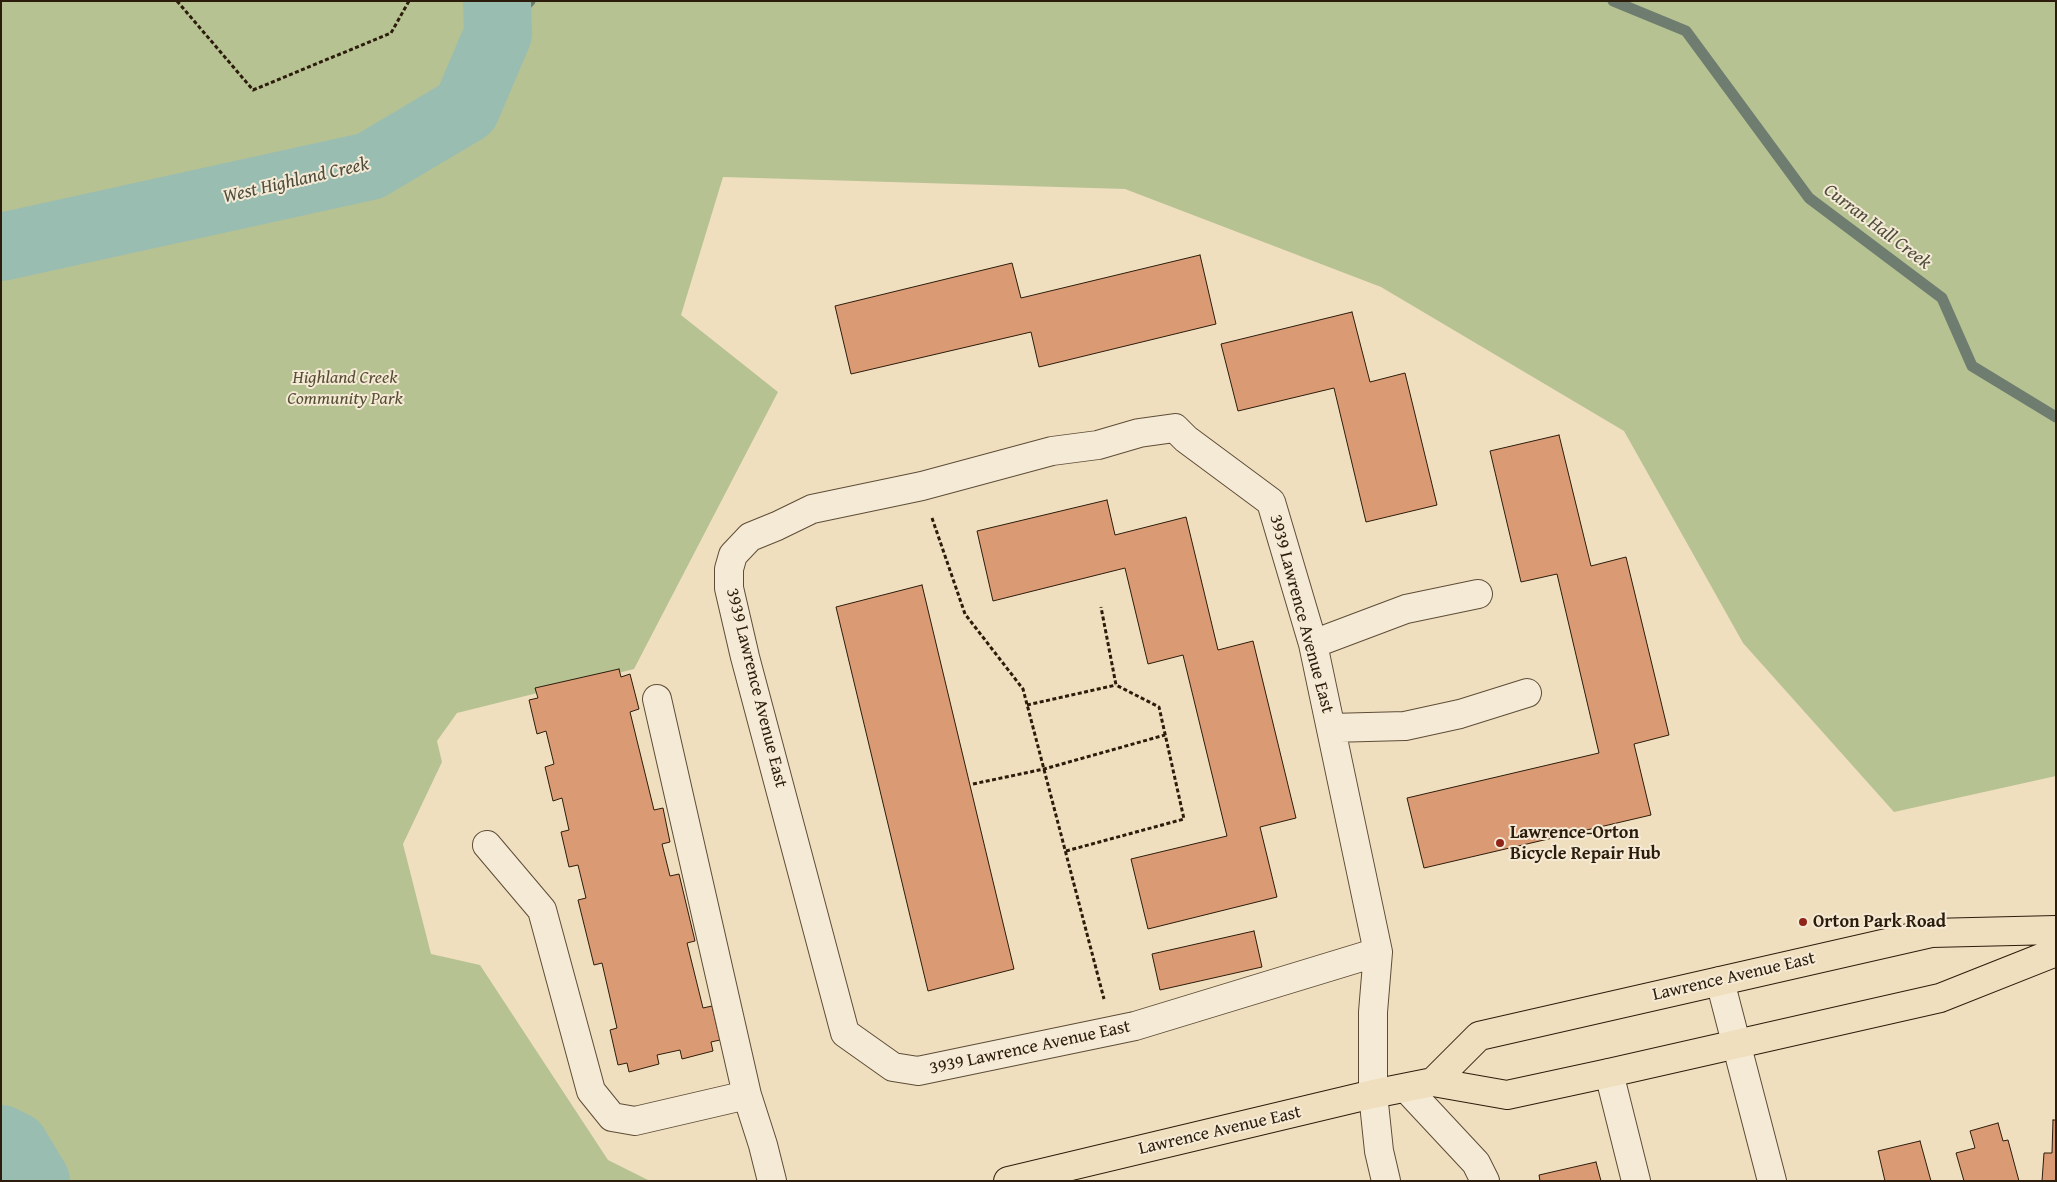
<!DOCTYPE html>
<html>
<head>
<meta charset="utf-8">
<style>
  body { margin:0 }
  #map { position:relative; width:2057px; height:1182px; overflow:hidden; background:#f0dfbe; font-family:"Gentium Book Plus",serif }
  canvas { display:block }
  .frame { position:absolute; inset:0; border:2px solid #2c1c0b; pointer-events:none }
</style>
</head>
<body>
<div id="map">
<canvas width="2057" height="1182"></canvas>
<div class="frame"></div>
</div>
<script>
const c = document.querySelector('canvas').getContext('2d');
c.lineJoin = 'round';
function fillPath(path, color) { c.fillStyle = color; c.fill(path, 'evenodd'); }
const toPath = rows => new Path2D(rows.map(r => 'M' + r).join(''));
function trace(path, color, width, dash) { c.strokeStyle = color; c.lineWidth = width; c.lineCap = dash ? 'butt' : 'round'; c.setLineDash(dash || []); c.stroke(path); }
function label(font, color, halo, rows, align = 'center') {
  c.font = font + ' "Gentium Book Plus",serif'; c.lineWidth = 4; c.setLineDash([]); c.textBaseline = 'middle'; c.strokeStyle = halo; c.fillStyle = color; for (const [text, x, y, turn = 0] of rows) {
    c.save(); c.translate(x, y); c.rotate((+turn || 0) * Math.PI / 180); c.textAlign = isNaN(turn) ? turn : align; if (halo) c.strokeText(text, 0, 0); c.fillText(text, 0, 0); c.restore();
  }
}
fillPath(toPath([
  [1,1,2056,1,2056,776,1894,812,1743,643,1624,431,1381,287,1125,189,723,177,681,315,778,392,634,669,457,713,437,741,442,762,403,844,431,954,480,965,608,1160,650,1181,1,1181]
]), '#b7c293');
trace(toPath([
  [1613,1,1686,31,1809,198,1942,298,1972,366,2056,417],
  [498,34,530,1]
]), '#6e7d6f', 11);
trace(toPath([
  [1,247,370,166,466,109,498,34,497,1],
  [1,1139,15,1146,36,1181]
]), '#9abdb1', 68);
const building = toPath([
  [1200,255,1216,324,1039,367,1031,332,851,374,835,306,1012,263,1021,298,1200,255],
  [1352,312,1370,382,1405,373,1437,505,1366,522,1334,388,1238,411,1221,344,1352,312],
  [1559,435,1591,566,1626,557,1669,735,1634,744,1651,815,1424,868,1407,798,1599,753,1557,574,1521,582,1490,451,1559,435],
  [1107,500,1115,535,1186,517,1218,650,1253,641,1296,818,1260,827,1277,897,1148,929,1131,859,1227,836,1183,655,1148,664,1125,568,993,601,977,531,1107,500],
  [922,585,1014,969,928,991,836,607,922,585],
  [619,669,621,677,630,674,639,709,630,712,654,810,663,808,670,842,662,844,670,876,679,874,695,941,687,943,703,1008,712,1006,720,1040,711,1042,713,1051,682,1059,680,1050,657,1055,659,1064,629,1072,627,1063,618,1065,610,1030,617,1028,602,963,594,965,578,900,586,898,578,865,569,867,561,832,569,830,562,798,553,801,545,767,554,764,546,731,537,734,529,700,538,698,535,688,619,669],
  [1254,931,1262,967,1160,990,1152,954,1254,931],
  [2053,1120,2056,1120,2056,1181,2042,1181,2044,1153,2052,1153,2053,1120],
  [1998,1123,2003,1141,2008,1140,2019,1181,1964,1181,1956,1153,1975,1148,1970,1131,1998,1123],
  [1920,1141,1931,1181,1885,1181,1878,1151,1920,1141],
  [1596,1162,1601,1181,1540,1181,1539,1175,1596,1162]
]);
fillPath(building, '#da9a74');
trace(building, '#2c1c0b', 1);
const minor = toPath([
  [1313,644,1406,609,1478,594],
  [657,699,747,1095,763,1145,772,1181],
  [1331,728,1405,726,1460,714,1527,693],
  [487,845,542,910,591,1091,612,1117,635,1121,747,1095],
  [1378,952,1135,1026,918,1071,893,1067,845,1033,745,657,729,588,729,569,733,555,750,537,777,526,812,509,922,486,1052,451,1098,445,1139,433,1175,428,1186,439,1271,502,1313,644,1378,952,1373,1012,1373,1094,1379,1151,1386,1181],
  [1720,981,1772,1181],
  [1609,1073,1636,1181],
  [1406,1088,1476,1163,1485,1181]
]);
const major = toPath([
  [1433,1082,1479,1036,1931,933,2056,930],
  [1008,1181,1373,1094,1433,1082,1507,1095,1609,1073,1940,998,2056,952]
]);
trace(minor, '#5d4d38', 30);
trace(major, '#2c1c0b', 30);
trace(toPath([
  [177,1,253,90,391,33,409,1],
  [932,518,965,614,1023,689,1104,999],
  [1027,705,1116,685],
  [973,784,1044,769,1165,735],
  [1066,851,1184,819,1159,707,1116,685,1101,607]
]), '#2c1c0b', 3, [4, 2.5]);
trace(minor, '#f5ead5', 28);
trace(major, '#f0dfbe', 28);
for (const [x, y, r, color] of [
  [1500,843,5,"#8f2418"],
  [1803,922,5,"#8f2418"]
]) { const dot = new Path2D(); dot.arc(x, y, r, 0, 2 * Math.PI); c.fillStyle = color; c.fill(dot); trace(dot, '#f5ead5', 2); }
label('italic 18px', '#564e34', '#f5ead5', [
  ["Highland Creek",345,378],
  ["Community Park",345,399]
]);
label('18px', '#2c1c0b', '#f5ead5', [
  ["3939 Lawrence Avenue East",1301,614,75],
  ["3939 Lawrence Avenue East",756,688,76],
  ["Lawrence Avenue East",1734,977,-13],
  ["3939 Lawrence Avenue East",1030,1048,-12],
  ["Lawrence Avenue East",1220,1131,-13]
]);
label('bold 18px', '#2c1c0b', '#f5ead5', [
  ["Lawrence-Orton",1510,833],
  ["Bicycle Repair Hub",1510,854],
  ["Orton Park Road",1813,922]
], 'left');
label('italic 19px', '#4d4c3d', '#f5ead5', [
  ["West Highland Creek",296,181,-13],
  ["Curran Hall Creek",1877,227,37]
]);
</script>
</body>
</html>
